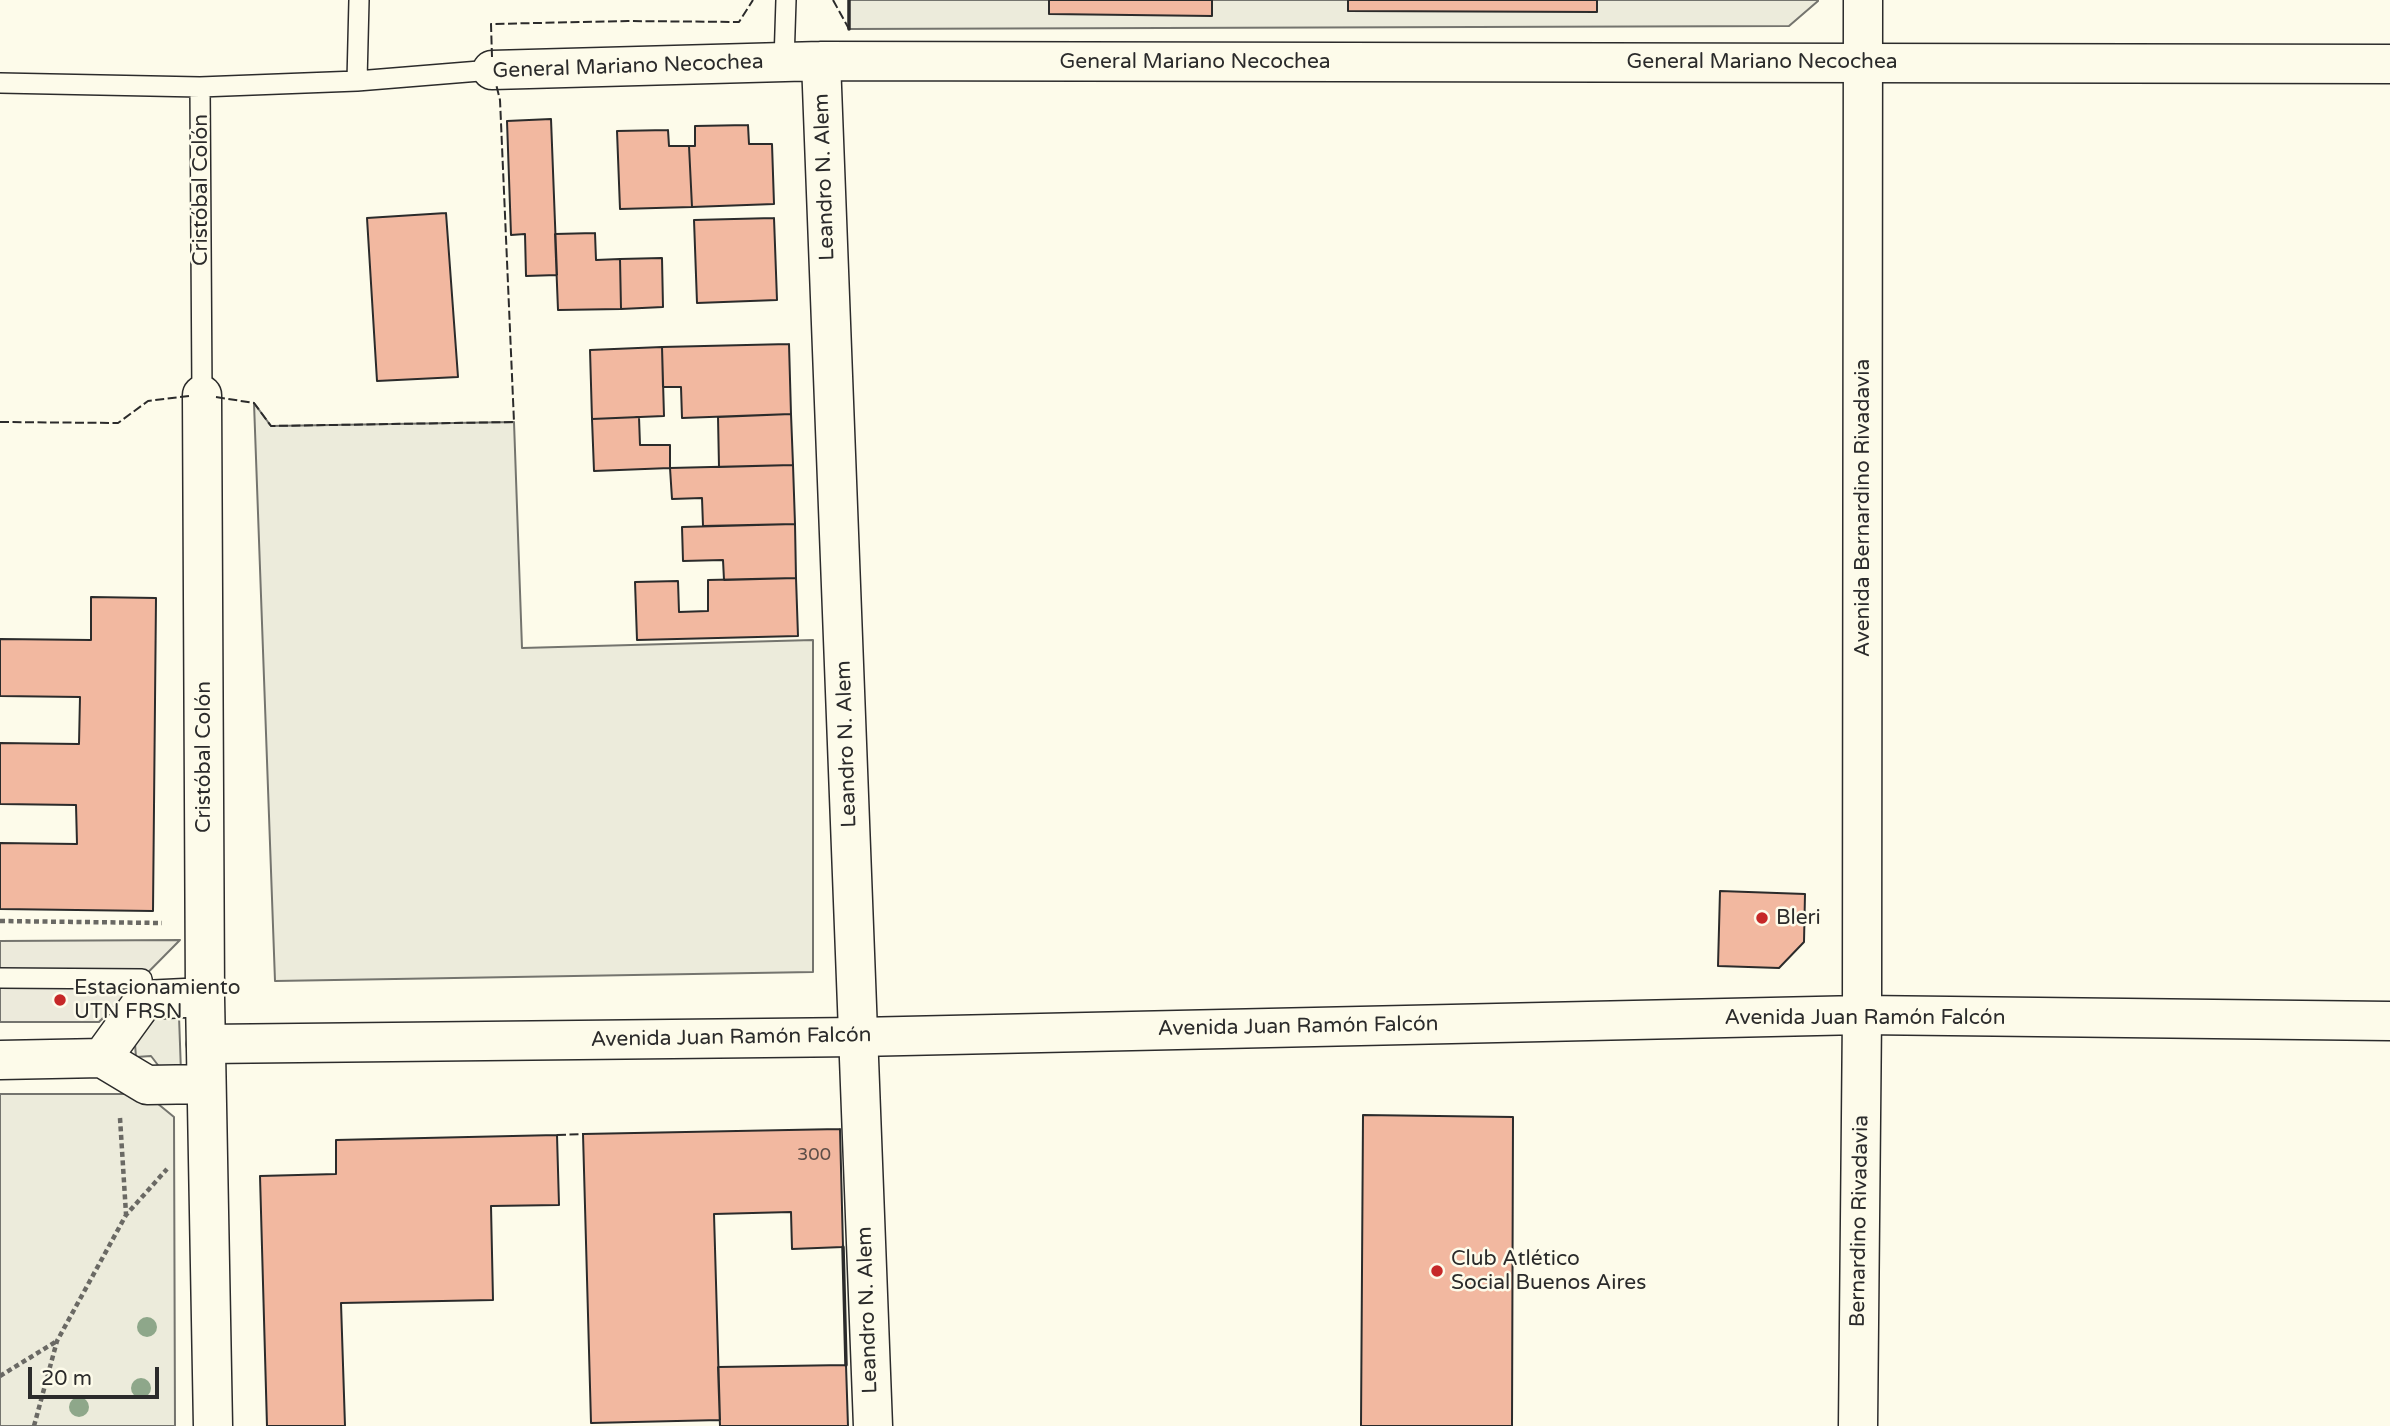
<!DOCTYPE html>
<html>
<head>
<meta charset="utf-8">
<style>
  body { margin:0 }
  #map { position:relative; width:2390px; height:1426px; overflow:hidden; background:#fdfbea; font-family:"Varela Round",sans-serif }
  canvas { display:block }
  .scale { position:absolute; left:28px; top:1367px; width:131px; height:32px; box-sizing:border-box; border:4px solid #2b2b2b; border-top:0; padding-left:9px; font-size:21px; line-height:24px; white-space:nowrap; color:#2b2b2b; -webkit-text-stroke:5px #fdfbea; paint-order:stroke }
</style>
</head>
<body>
<div id="map">
<canvas width="2390" height="1426"></canvas>
<div class="scale">20 m</div>
</div>
<script>
const c = document.querySelector('canvas').getContext('2d');
c.lineJoin = 'round';
function fillPath(path, color) { c.fillStyle = color; c.fill(path, 'evenodd'); }
const toPath = rows => new Path2D(rows.map(r => 'M' + r).join(''));
function trace(path, color, width, dash) { c.strokeStyle = color; c.lineWidth = width; c.lineCap = dash ? 'butt' : 'round'; c.setLineDash(dash || []); c.stroke(path); }
function label(font, color, halo, rows, align = 'center') {
  c.font = font + ' "Varela Round",sans-serif'; c.lineWidth = 5; c.setLineDash([]); c.textBaseline = 'middle'; c.strokeStyle = halo; c.fillStyle = color; for (const [text, x, y, turn = 0] of rows) {
    c.save(); c.translate(x, y); c.rotate((+turn || 0) * Math.PI / 180); c.textAlign = isNaN(turn) ? turn : align; if (halo) c.strokeText(text, 0, 0); c.fillText(text, 0, 0); c.restore();
  }
}
const green = toPath([
  [849,0,1818,0,1818,1,1789,26,849,29,849,0],
  [254,403,271,426,514,422,522,648,813,640,813,972,275,981,254,403],
  [179,1016,181,1072,164,1073,151,1056,136,1057,135,1044,156,1017,179,1016],
  [0,1094,146,1094,174,1117,175,1426,0,1426,0,1094]
]);
fillPath(green, '#ecebdb');
trace(green, '#74746e', 2);
const parking = toPath([
  [180,940,99,1022,0,1022,0,941,180,940]
]);
fillPath(parking, '#eceadb');
trace(parking, '#74746e', 2);
const building = toPath([
  [1049,0,1212,0,1212,16,1049,14,1049,0],
  [1348,0,1597,0,1597,12,1348,11,1348,0],
  [551,119,557,275,526,276,525,234,511,235,507,121,551,119],
  [748,125,749,144,772,144,774,204,692,207,689,146,695,146,695,126,748,125],
  [668,130,669,146,689,146,692,207,620,209,617,131,668,130],
  [446,213,458,377,377,381,367,218,446,213],
  [774,218,777,300,697,303,694,220,774,218],
  [595,233,596,260,620,259,621,309,558,310,555,234,595,233],
  [662,258,663,307,621,309,620,259,662,258],
  [789,344,791,414,682,418,681,387,663,387,662,347,789,344],
  [662,347,664,416,592,419,590,350,662,347],
  [791,414,793,465,719,467,718,417,791,414],
  [639,417,640,445,670,445,670,468,594,471,592,419,639,417],
  [793,465,795,524,703,526,702,498,672,499,670,468,793,465],
  [795,524,796,578,724,580,723,560,683,561,682,527,795,524],
  [796,578,798,636,637,640,635,582,678,581,679,612,708,611,708,580,796,578],
  [91,597,156,598,153,911,0,909,0,843,77,844,76,805,0,804,0,743,79,744,80,697,0,696,0,639,91,640,91,597],
  [1720,891,1805,894,1804,942,1779,968,1718,966,1720,891],
  [1363,1115,1513,1117,1512,1426,1361,1426,1363,1115],
  [840,1129,843,1247,792,1249,791,1212,714,1214,720,1420,591,1423,583,1134,840,1129],
  [557,1135,559,1205,491,1206,493,1300,341,1303,345,1426,267,1426,260,1176,336,1174,336,1140,557,1135],
  [846,1365,848,1426,720,1426,718,1367,846,1365]
]);
fillPath(building, '#f2b8a0');
trace(building, '#2b2b2b', 2);
const lane = toPath([
  [784,62,786,0],
  [357,81,359,0],
  [0,83,200,87,357,81,492,70],
  [200,87,202,395],
  [0,978,142,979,144,1000]
]);
const street = toPath([
  [821,61,873,1426],
  [492,70,821,61,2390,64],
  [202,395,205,997,213,1426],
  [102,1058,144,1000,205,997],
  [102,1058,147,1085,206,1084],
  [0,1060,102,1058]
]);
const secondary = toPath([
  [206,1044,858,1037,1862,1015,2390,1021],
  [1858,1426,1862,1015,1863,0]
]);
trace(lane, '#2b2b2b', 22);
trace(street, '#2b2b2b', 41);
trace(secondary, '#2b2b2b', 41);
trace(toPath([
  [0,921,162,923],
  [120,1118,126,1214],
  [0,1376,57,1341],
  [34,1426,57,1341,126,1215,167,1169]
]), '#6a6964', 4.5, [5, 3.5]);
trace(lane, '#fdfbea', 19);
trace(street, '#fdfbea', 38);
trace(secondary, '#fdfbea', 38);
trace(toPath([
  [833,0,849,29],
  [492,57,491,24,628,21,739,22,753,0],
  [216,397,254,403,271,426,514,422,500,100,496,84],
  [0,422,118,423,148,401,189,396],
  [557,1135,583,1134]
]), '#2b2b2b', 2, [9, 3.5]);
trace(toPath([
  [849,29,849,0],
  [843,1247,846,1365]
]), '#2b2b2b', 3.5);
c.fillStyle = '#8ea78a';
for (const [x, y] of [
  [147,1327],
  [141,1388],
  [79,1407]
]) { c.beginPath(); c.arc(x, y, 10, 0, 2 * Math.PI); c.fill(); }
for (const [x, y, r, color] of [
  [1762,918,7,"#c62828"],
  [60,1000,7,"#c62828"],
  [1437,1271,7,"#c62828"]
]) { const dot = new Path2D(); dot.arc(x, y, r, 0, 2 * Math.PI); c.fillStyle = color; c.fill(dot); trace(dot, '#fdfbea', 2.5); }
label('18px', '#5d4e48', null, [
  ["300",814,1155]
]);
label('21px', '#2b2b2b', '#fdfbea', [
  ["General Mariano Necochea",1195,62],
  ["General Mariano Necochea",1762,62],
  ["General Mariano Necochea",628,67,-2],
  ["Leandro N. Alem",825,177,-92],
  ["Cristóbal Colón",201,190,-90],
  ["Avenida Bernardino Rivadavia",1863,508,-90],
  ["Leandro N. Alem",847,744,-92],
  ["Cristóbal Colón",204,757,-90],
  ["Avenida Juan Ramón Falcón",1865,1018],
  ["Avenida Juan Ramón Falcón",1298,1027,-1],
  ["Avenida Juan Ramón Falcón",731,1038,-1],
  ["Bernardino Rivadavia",1860,1221,-89],
  ["Leandro N. Alem",868,1310,-92]
]);
label('21px', '#2b2b2b', '#fdfbea', [
  ["Bleri",1776,918],
  ["Estacionamiento",74,988],
  ["UTN FRSN",74,1012],
  ["Club Atlético",1451,1259],
  ["Social Buenos Aires",1451,1283]
], 'left');
</script>
</body>
</html>
